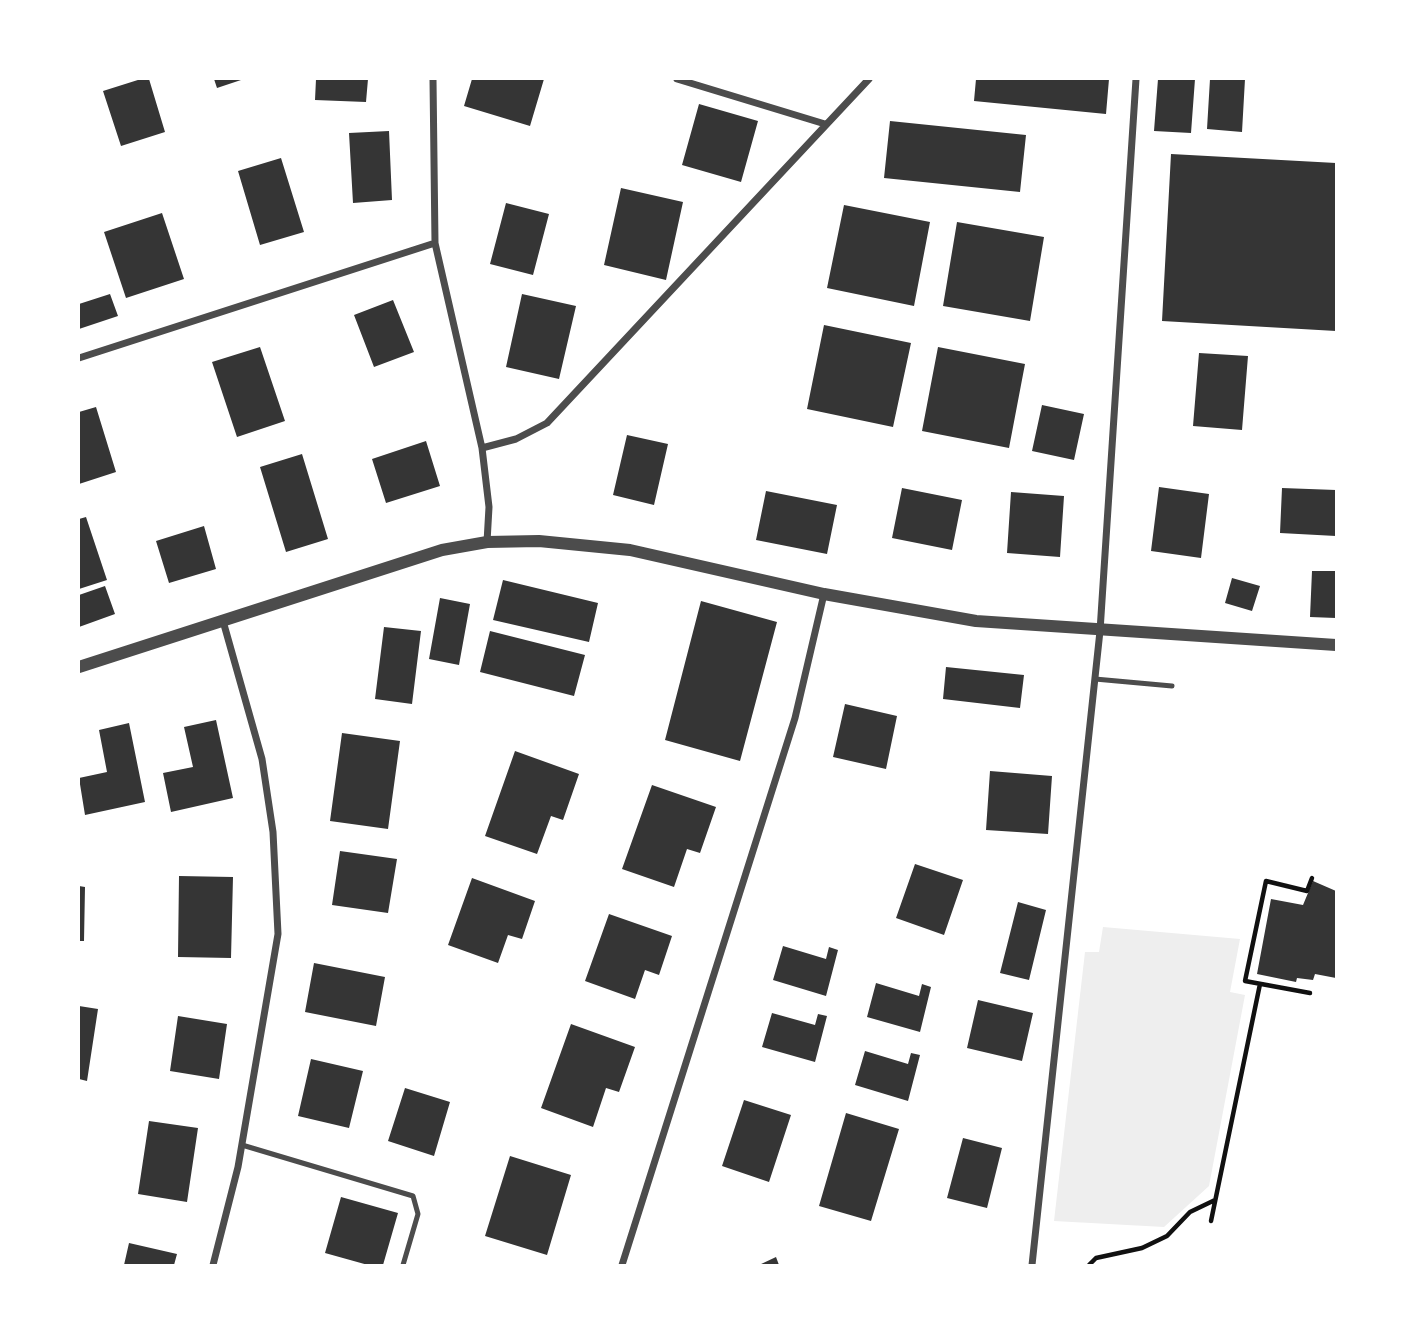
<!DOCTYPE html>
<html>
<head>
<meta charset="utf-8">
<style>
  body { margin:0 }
  #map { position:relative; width:1415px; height:1344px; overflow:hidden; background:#fff; font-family:Lato,sans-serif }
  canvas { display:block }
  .frame { position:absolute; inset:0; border:80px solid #fff; pointer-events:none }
</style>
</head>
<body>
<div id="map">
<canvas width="1415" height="1344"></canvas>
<div class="frame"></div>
</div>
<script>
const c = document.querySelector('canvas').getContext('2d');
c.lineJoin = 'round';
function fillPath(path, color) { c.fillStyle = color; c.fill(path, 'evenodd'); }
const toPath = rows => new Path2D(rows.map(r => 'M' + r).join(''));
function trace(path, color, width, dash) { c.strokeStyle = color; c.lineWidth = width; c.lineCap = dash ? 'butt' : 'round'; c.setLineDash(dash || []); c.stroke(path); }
fillPath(toPath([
  [1103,927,1240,939,1230,992,1245,995,1209,1186,1164,1227,1054,1221,1085,952,1099,952]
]), '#eee');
fillPath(toPath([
  [141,79,149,79,165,132,121,146,103,91],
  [214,79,244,79,217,88],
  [316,79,368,79,366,102,315,100],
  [472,79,544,79,530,126,464,106],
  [976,79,1109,79,1106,114,974,101],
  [1158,79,1195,79,1191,133,1154,131],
  [1210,79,1245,79,1242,132,1207,129],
  [699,104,758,121,741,182,682,165],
  [890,121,1026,135,1020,192,884,178],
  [389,131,392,200,353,203,349,133],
  [1171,154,1336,163,1336,331,1162,321],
  [281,158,304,232,260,245,238,171],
  [621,188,683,202,666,280,604,265],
  [506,203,549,214,533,275,490,264],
  [844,205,930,222,914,306,827,288],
  [162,213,184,279,126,298,104,232],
  [957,222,1044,237,1030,321,943,306],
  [110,294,118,316,79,329,79,304],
  [522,294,576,306,559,379,506,367],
  [393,300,414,352,374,367,354,315],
  [824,325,911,343,893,427,807,409],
  [260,347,285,421,237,437,212,362],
  [938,347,1025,364,1009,448,922,431],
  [1199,353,1248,356,1242,430,1193,426],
  [1042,405,1084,414,1074,460,1032,451],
  [96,407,116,472,79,484,79,412],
  [627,435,668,444,654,505,613,495],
  [426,441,440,486,386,503,372,459],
  [302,454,328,539,286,552,260,467],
  [1159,487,1209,494,1201,558,1151,551],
  [902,488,962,500,952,550,892,538],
  [1282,488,1336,490,1336,536,1280,533],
  [766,491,837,505,827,554,756,540],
  [1011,492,1064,496,1060,557,1007,553],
  [86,517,107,580,79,589,79,519],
  [204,526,216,569,169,583,156,541],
  [1312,571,1336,571,1336,618,1310,617],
  [1232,578,1260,586,1252,611,1225,603],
  [503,580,598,603,589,642,493,620],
  [105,586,115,614,79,627,79,595],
  [440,598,470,604,459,665,429,659],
  [701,601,777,622,740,761,665,740],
  [384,627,421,631,412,704,375,699],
  [490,631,585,655,574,696,480,672],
  [946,667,1024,675,1020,708,943,699],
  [845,704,897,716,886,769,833,757],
  [216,720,233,798,171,812,163,773,193,767,184,727],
  [129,723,145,802,85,815,79,778,107,772,99,730],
  [342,733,400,741,388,829,330,821],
  [515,751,579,774,563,820,551,816,537,854,485,836],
  [990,771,1052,776,1048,834,986,830],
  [652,785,716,807,700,853,687,849,674,887,622,869],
  [340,851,397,859,388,913,332,905],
  [915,864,963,880,944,935,896,918],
  [179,876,233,877,231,958,178,957],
  [472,878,535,901,522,939,508,935,498,963,448,945],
  [1313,881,1336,891,1336,978,1315,974,1313,980,1297,978,1296,982,1257,974,1271,899,1303,905],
  [79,886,85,887,84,941,79,941],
  [1018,902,1046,910,1029,980,1000,973],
  [609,914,672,936,659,975,645,970,635,999,585,981],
  [783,946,826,959,829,947,838,950,826,996,773,980],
  [314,963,385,977,376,1026,305,1012],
  [876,983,919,996,922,984,931,987,920,1032,867,1017],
  [978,1000,1033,1013,1022,1061,967,1048],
  [79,1006,98,1009,87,1081,79,1079],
  [772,1013,815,1025,818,1014,827,1016,815,1062,762,1047],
  [178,1016,227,1024,219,1079,170,1071],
  [571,1024,635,1047,619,1092,606,1088,593,1127,541,1108],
  [865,1051,908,1064,911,1053,920,1055,908,1101,855,1085],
  [311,1059,363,1071,349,1128,298,1116],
  [405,1088,450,1102,434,1156,388,1141],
  [744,1100,791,1115,769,1182,722,1166],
  [846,1113,899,1129,871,1221,819,1206],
  [149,1121,198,1128,187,1202,138,1194],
  [963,1138,1002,1148,987,1208,947,1198],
  [510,1156,571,1175,547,1255,485,1236],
  [341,1197,398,1213,383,1265,368,1265,325,1253],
  [129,1243,177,1254,174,1265,124,1265],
  [776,1257,779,1265,759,1265]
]), '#353535');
trace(toPath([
  [1310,993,1245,981,1266,881,1307,891,1312,878],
  [1211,1221,1260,984],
  [1089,1265,1096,1258,1142,1248,1167,1236,1190,1212,1215,1200]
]), '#111', 4.5);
trace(toPath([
  [1095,679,1172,686],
  [242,1145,413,1196,418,1214,403,1265]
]), '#4c4c4c', 5);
trace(toPath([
  [433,79,435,243,482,448,489,507,487,542],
  [677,79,825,124],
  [79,358,435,243],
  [482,448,516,439,547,423,869,79],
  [213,1265,238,1167,278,934,273,832,262,759,223,621],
  [622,1265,795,718,824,594],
  [1032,1265,1100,631,1136,79]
]), '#4c4c4c', 7);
trace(toPath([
  [79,667,442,550,487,542,539,541,630,550,824,594,976,621,1336,645]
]), '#4c4c4c', 12);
</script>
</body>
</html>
